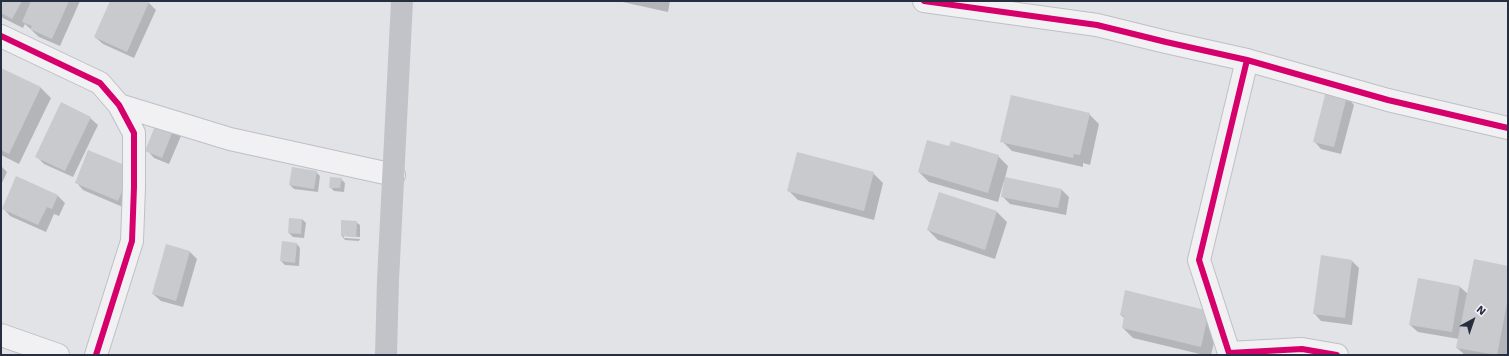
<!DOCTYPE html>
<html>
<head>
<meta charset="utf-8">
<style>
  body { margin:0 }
  #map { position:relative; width:1509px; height:356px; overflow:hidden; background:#e1e3e6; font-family:"Work Sans",sans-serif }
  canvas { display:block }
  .frame { position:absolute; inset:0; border:2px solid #272e40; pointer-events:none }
  .north { position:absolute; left:1453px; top:300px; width:40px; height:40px; -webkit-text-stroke:3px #eef1f6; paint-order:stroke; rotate:40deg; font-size:11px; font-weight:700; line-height:16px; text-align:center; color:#272e40 }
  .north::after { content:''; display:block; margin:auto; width:14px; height:18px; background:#272e40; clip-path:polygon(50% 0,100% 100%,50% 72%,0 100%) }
</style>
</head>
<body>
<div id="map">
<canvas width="1509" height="356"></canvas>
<div class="frame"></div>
<div class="north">N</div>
</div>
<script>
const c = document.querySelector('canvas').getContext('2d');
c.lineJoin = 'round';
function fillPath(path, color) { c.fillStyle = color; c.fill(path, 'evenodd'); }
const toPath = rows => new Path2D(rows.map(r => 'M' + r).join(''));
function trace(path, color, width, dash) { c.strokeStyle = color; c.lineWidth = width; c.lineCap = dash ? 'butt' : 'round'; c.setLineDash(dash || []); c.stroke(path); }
fillPath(toPath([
  [1,1,80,1,60,46,39,37,25,24,23,28,1,17],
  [111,1,144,1,149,3,156,10,134,58,103,44,95,37],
  [618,1,670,1,668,12],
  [1,69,41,88,51,98,19,164,1,155],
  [1347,97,1354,105,1341,154,1321,149,1314,141],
  [1089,114,1099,124,1090,165,1083,163,1083,167,1012,151,1002,141],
  [90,118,98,125,73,177,44,164,36,156],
  [173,129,181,136,169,164,154,158,147,150],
  [950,148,998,156,1008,166,1005,178,1062,190,1069,197,1066,215,1010,204,1002,196,1005,182,1004,181,998,202,929,182,919,172],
  [1,166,7,172,1,185],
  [131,169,125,208,83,190,76,182],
  [316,172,320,176,318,192,294,189,290,185],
  [873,173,883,183,874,220,798,200,788,190],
  [17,177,58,196,65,203,59,216,54,214,46,232,10,216,3,208],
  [341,179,345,183,344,192,334,191,330,187],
  [940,193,997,212,1007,222,995,259,938,240,928,230],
  [302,219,306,223,304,238,293,237,289,233],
  [356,222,360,225,360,237,344,236,344,238,360,239,359,241,345,240,342,236],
  [297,244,300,248,299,266,285,265,281,261],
  [189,251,197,259,183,307,161,301,153,294],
  [1352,261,1359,268,1352,325,1321,321,1314,313],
  [1508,267,1508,355,1465,355,1457,348,1459,339,1418,332,1410,325,1419,279,1460,287,1468,294],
  [1126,292,1219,322,1211,355,1204,355,1133,338,1123,328,1125,319,1121,315]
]), '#0003');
fillPath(toPath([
  [1,1,22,1,12,19,1,13],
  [31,1,69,1,52,39,30,29,32,26,22,22],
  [110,1,147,1,149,2,127,52,94,37],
  [1,68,41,87,9,154,1,150],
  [1326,91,1347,96,1334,147,1313,142],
  [1011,95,1090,113,1080,155,1074,154,1073,158,1000,142],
  [61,102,91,117,65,171,35,157],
  [157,121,174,128,162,158,145,151],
  [927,140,949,146,951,141,999,155,988,193,918,172],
  [88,150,132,168,118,201,75,183],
  [797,152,874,172,864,211,787,191],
  [292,167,317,171,314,189,289,185],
  [16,176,58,195,52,209,47,207,38,225,2,209],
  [330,177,342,178,340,188,329,188],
  [1005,177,1062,189,1058,208,1001,197],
  [939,192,997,211,985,250,927,230],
  [289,218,302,219,301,234,288,233],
  [341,220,357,221,356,237,341,236],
  [282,241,297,243,295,263,280,261],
  [166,244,190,251,176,301,152,294],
  [1321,255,1352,260,1345,318,1313,314],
  [1474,259,1508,266,1508,298,1497,355,1456,348],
  [1418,278,1460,286,1452,332,1409,325],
  [1125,290,1209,311,1201,347,1122,328,1124,316,1120,315]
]), '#c8cace');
const minor = toPath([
  [924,1,1097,25,1166,42,1247,60,1388,100,1508,128],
  [1,36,100,83,119,105,134,133,134,187,132,241,96,355],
  [1247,60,1199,260,1229,353,1302,349,1337,355],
  [119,105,230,139,394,175],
  [1,335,58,355]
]);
trace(minor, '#bec0c4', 24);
trace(minor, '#f1f1f3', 22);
trace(toPath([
  [386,355,388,280,402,1]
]), '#c2c3c9', 22);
trace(toPath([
  [924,1,1097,25,1166,42,1247,60,1388,100,1508,128],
  [1,36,100,83,119,105,134,133,134,187,132,241,96,355],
  [1247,60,1199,260,1229,353,1302,349,1337,355]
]), '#d6006c', 6);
</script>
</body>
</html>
